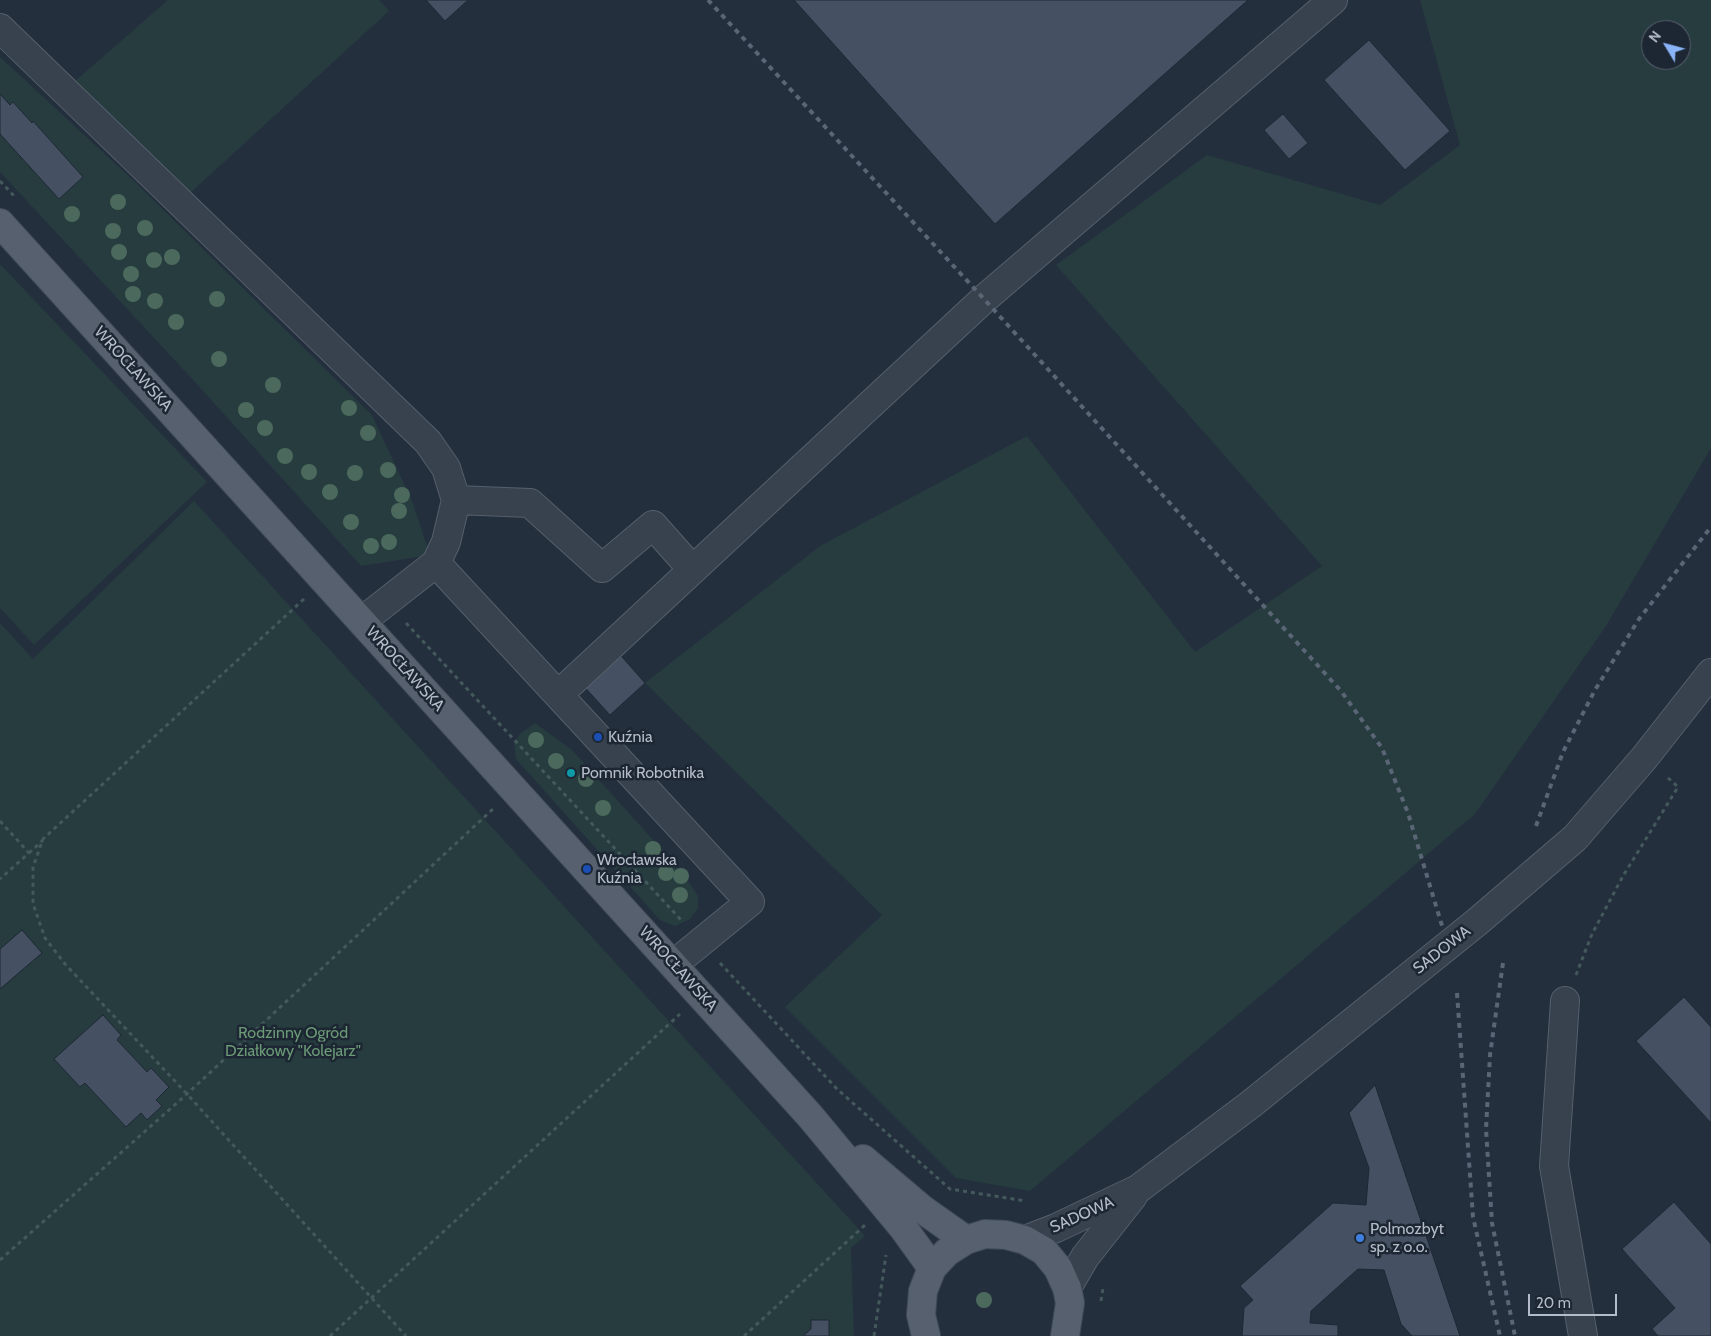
<!DOCTYPE html>
<html>
<head>
<meta charset="utf-8">
<style>
  body { margin:0 }
  #map { position:relative; width:1711px; height:1336px; overflow:hidden; background:#242f3e; font-family:Cabin,sans-serif }
  canvas { display:block }
  .north { position:absolute; left:1641px; top:20px; width:50px; height:50px; box-sizing:border-box; background:#1d2633; border:1px solid #59626f; border-radius:50%; rotate:307deg; font-size:14px; font-weight:700; line-height:20px; text-align:center; color:#b4bcc9 }
  .north::after { content:''; display:block; margin:auto; width:18px; height:22px; background:#8ab4f8; clip-path:polygon(50% 0,100% 100%,50% 72%,0 100%) }
  .scale { position:absolute; left:1528px; top:1294px; width:89px; height:22px; box-sizing:border-box; border:2px solid #b4bcc9; border-top:0; padding-left:6px; font-size:15px; line-height:18px; white-space:nowrap; color:#b4bcc9; -webkit-text-stroke:4px #1d2633; paint-order:stroke }
</style>
</head>
<body>
<div id="map">
<canvas width="1711" height="1336"></canvas>
<div class="north">N</div>
<div class="scale">20 m</div>
</div>
<script>
const c = document.querySelector('canvas').getContext('2d');
c.lineJoin = 'round';
function fillPath(path, color) { c.fillStyle = color; c.fill(path, 'evenodd'); }
const toPath = rows => new Path2D(rows.map(r => 'M' + r).join(''));
function trace(path, color, width, dash) { c.strokeStyle = color; c.lineWidth = width; c.lineCap = dash ? 'butt' : 'round'; c.setLineDash(dash || []); c.stroke(path); }
function label(font, color, halo, rows, align = 'center') {
  c.font = font + ' Cabin,sans-serif'; c.lineWidth = 5; c.setLineDash([]); c.textBaseline = 'middle'; c.strokeStyle = halo; c.fillStyle = color; for (const [text, x, y, turn = 0] of rows) {
    c.save(); c.translate(x, y); c.rotate((+turn || 0) * Math.PI / 180); c.textAlign = isNaN(turn) ? turn : align; if (halo) c.strokeText(text, 0, 0); c.fillText(text, 0, 0); c.restore();
  }
}
fillPath(toPath([
  [168,0,379,0,389,11,188,195,74,82],
  [1420,0,1711,0,1711,448,1606,626,1475,814,1030,1191,956,1178,785,1007,882,915,645,683,820,546,1027,436,1195,652,1322,566,1056,265,1207,155,1380,205,1460,145],
  [1651,30,1681,30,1681,60,1651,60],
  [0,57,134,181,372,415,412,501,430,555,361,566,195,382,0,172],
  [0,264,207,482,34,645,0,608],
  [194,501,865,1236,851,1248,854,1336,0,1336,0,623,33,659],
  [535,723,572,750,682,872,698,896,698,908,690,919,675,926,660,920,516,759,514,743,520,734]
]), '#263c3f');
const building = toPath([
  [426,0,468,0,445,21,426,0],
  [794,0,1248,0,995,224,794,0],
  [1369,40,1450,131,1405,170,1324,80,1369,40],
  [0,94,10,105,13,102,32,123,33,121,83,177,59,199,0,134,0,94],
  [1283,114,1308,143,1289,159,1264,130,1283,114],
  [616,650,645,683,610,715,580,682,616,650],
  [22,930,42,953,0,989,0,949,22,930],
  [1684,997,1711,1027,1711,1123,1636,1041,1684,997],
  [103,1015,121,1035,117,1040,147,1072,151,1068,169,1087,156,1100,162,1106,147,1120,141,1113,126,1127,85,1083,80,1087,54,1059,103,1015],
  [1375,1085,1460,1336,1412,1336,1401,1324,1384,1270,1358,1269,1311,1311,1310,1323,1338,1325,1338,1336,1242,1336,1244,1308,1253,1300,1240,1286,1333,1203,1366,1205,1369,1168,1349,1113,1375,1085],
  [1674,1202,1711,1244,1711,1336,1658,1336,1652,1329,1675,1308,1622,1249,1674,1202],
  [811,1320,829,1320,829,1336,803,1336,811,1329,811,1320]
]);
fillPath(building, '#455162');
trace(building, '#1f2835', 1);
const minor = toPath([
  [0,28,428,442,446,468,456,500,446,542,436,563],
  [456,500,530,503,602,568,653,525,692,569],
  [362,621,436,563,750,902,674,964],
  [559,694,984,299,1333,0],
  [1565,1001,1554,1166,1583,1336],
  [1025,1240,1056,1228,1138,1189,1251,1104,1477,922,1575,838,1645,757,1711,673],
  [1067,1288,1085,1257,1133,1196]
]);
const major = toPath([
  [0,223,810,1116,904,1229,932,1268],
  [863,1159,922,1209,966,1240],
  [926,1336,921,1315,923,1291,932,1268,947,1252,966,1240,985,1234,1006,1235,1025,1240,1044,1251,1058,1268,1067,1288,1070,1303,1065,1336]
]);
trace(minor, '#565f6c', 30);
trace(major, '#414a57', 30);
trace(toPath([
  [0,181,15,197],
  [304,599,43,839,33,867,33,904,45,938,65,964,187,1094,406,1336],
  [406,623,682,921],
  [0,821,29,853,0,879],
  [29,853,43,840],
  [720,963,837,1089,950,1189,1026,1201],
  [1576,975,1592,934,1623,876,1678,787,1666,776],
  [0,1260,187,1094,494,808],
  [1101,1301,1103,1288],
  [330,1336,680,1014],
  [744,1336,865,1225],
  [874,1336,886,1255]
]), '#44595c', 3, [4, 4]);
trace(minor, '#38414e', 28);
trace(major, '#56606e', 28);
trace(toPath([
  [708,0,984,299,1341,691,1382,748,1408,813,1443,929],
  [1536,826,1563,752,1595,690,1639,619,1711,527],
  [1503,963,1490,1055,1486,1129,1492,1223,1515,1336],
  [1457,993,1473,1217,1500,1336]
]), '#5a6575', 4, [5, 5]);
c.fillStyle = '#4b6a5d';
for (const [x, y] of [
  [118,202],
  [72,214],
  [145,228],
  [113,231],
  [119,252],
  [172,257],
  [154,260],
  [131,274],
  [133,294],
  [217,299],
  [155,301],
  [176,322],
  [219,359],
  [273,385],
  [349,408],
  [246,410],
  [265,428],
  [368,433],
  [285,456],
  [388,470],
  [309,472],
  [355,473],
  [330,492],
  [402,495],
  [399,511],
  [351,522],
  [389,542],
  [371,546],
  [536,740],
  [556,761],
  [586,779],
  [603,808],
  [653,849],
  [666,873],
  [681,876],
  [680,895],
  [984,1300]
]) { c.beginPath(); c.arc(x, y, 8, 0, 2 * Math.PI); c.fill(); }
for (const [x, y, r, color] of [
  [598,737,5,"#1a4fb4"],
  [571,773,5,"#0f9aa8"],
  [587,869,5,"#1a4fb4"],
  [1360,1238,5,"#3f7fe0"]
]) { const dot = new Path2D(); dot.arc(x, y, r, 0, 2 * Math.PI); c.fillStyle = color; c.fill(dot); trace(dot, '#1d2633', 2); }
label('16px', '#b4bcc9', '#1d2633', [
  ["WROCŁAWSKA",133,369,48],
  ["WROCŁAWSKA",405,669,48],
  ["SADOWA",1442,950,-38],
  ["WROCŁAWSKA",678,969,48],
  ["SADOWA",1082,1215,-24]
]);
label('16px', '#b4bcc9', '#1d2633', [
  ["Kuźnia",608,737],
  ["Pomnik Robotnika",581,773],
  ["Wrocławska",597,860],
  ["Kuźnia",597,878],
  ["Polmozbyt",1370,1229],
  ["sp. z o.o.",1370,1247]
], 'left');
label('16px', '#6b9a76', '#1d2633', [
  ["Rodzinny Ogród",293,1033],
  ["Działkowy \"Kolejarz\"",293,1051]
]);
</script>
</body>
</html>
